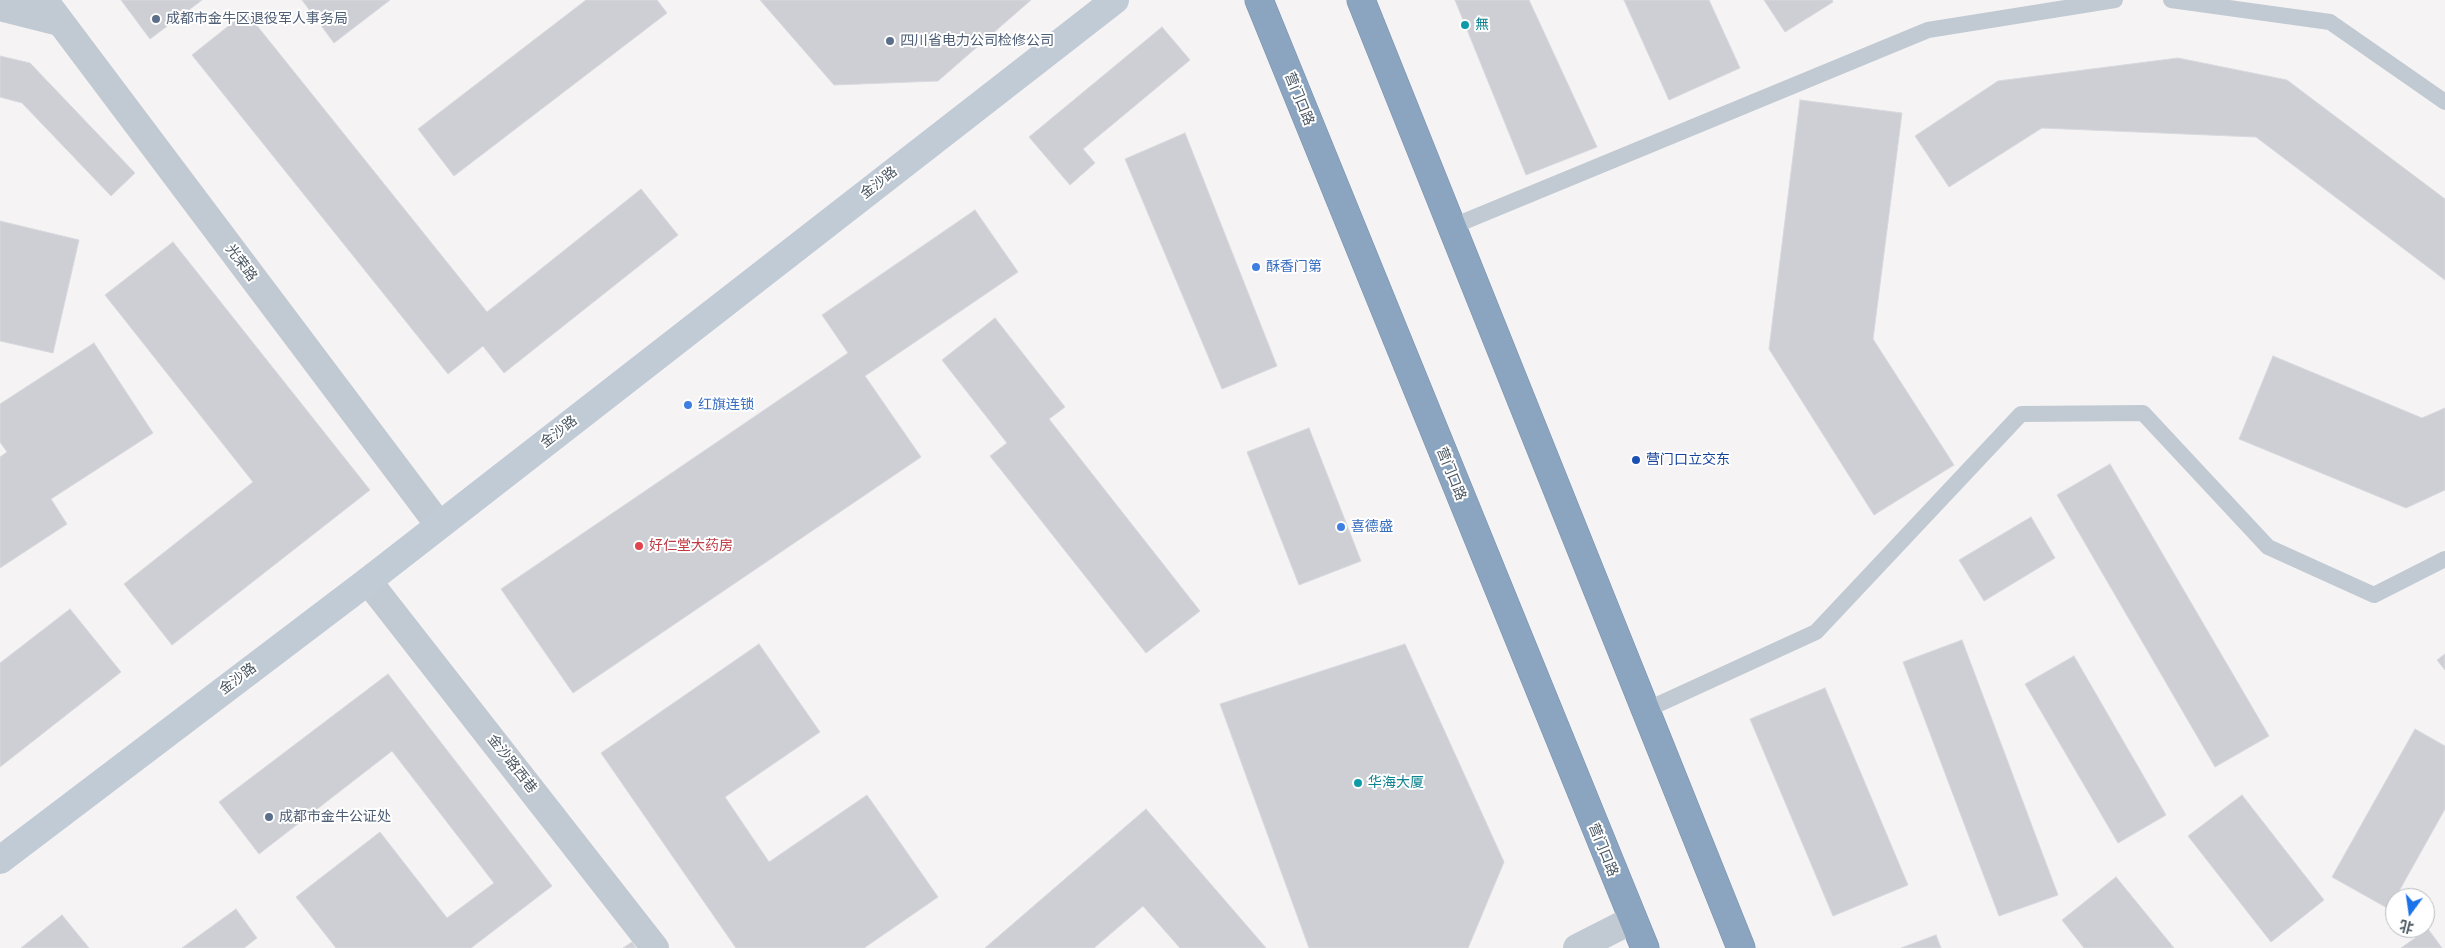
<!DOCTYPE html>
<html>
<head>
<meta charset="utf-8">
<style>
  body { margin:0 }
  #map { position:relative; width:2445px; height:948px; overflow:hidden; background:#f5f3f3; font-family:"PT Sans","Noto Sans SC",sans-serif }
  canvas { display:block }
  .north { position:absolute; left:2385px; top:888px; width:50px; height:50px; box-sizing:border-box; background:#fff; border:1px solid #b7bbc0; border-radius:50%; rotate:194deg; font-size:14px; font-weight:700; line-height:20px; text-align:center; color:#4a5661 }
  .north::after { content:''; display:block; margin:auto; width:18px; height:22px; background:#1a73e8; clip-path:polygon(50% 0,100% 100%,50% 72%,0 100%) }
</style>
</head>
<body>
<div id="map">
<canvas width="2445" height="948"></canvas>
<div class="north">北</div>
</div>
<script>
const c = document.querySelector('canvas').getContext('2d');
c.lineJoin = 'round';
function fillPath(path, color) { c.fillStyle = color; c.fill(path, 'evenodd'); }
const toPath = rows => new Path2D(rows.map(r => 'M' + r).join(''));
function trace(path, color, width, dash) { c.strokeStyle = color; c.lineWidth = width; c.lineCap = dash ? 'butt' : 'round'; c.setLineDash(dash || []); c.stroke(path); }
function label(font, color, halo, rows, align = 'center') {
  c.font = font + ' "PT Sans","Noto Sans SC",sans-serif'; c.lineWidth = 4; c.setLineDash([]); c.textBaseline = 'middle'; c.strokeStyle = halo; c.fillStyle = color; for (const [text, x, y, turn = 0] of rows) {
    c.save(); c.translate(x, y); c.rotate((+turn || 0) * Math.PI / 180); c.textAlign = isNaN(turn) ? turn : align; if (halo) c.strokeText(text, 0, 0); c.fillText(text, 0, 0); c.restore();
  }
}
const building = toPath([
  [121,0,202,0,150,39,121,0],
  [302,0,390,0,334,43,302,0],
  [586,0,657,0,667,13,454,176,418,129,586,0],
  [760,0,1031,0,938,81,834,85,760,0],
  [1455,0,1529,0,1597,147,1526,175,1455,0],
  [1624,0,1709,0,1740,68,1669,100,1624,0],
  [1764,0,1832,0,1833,2,1785,32,1764,0],
  [246,12,487,312,641,189,678,235,504,373,483,346,448,374,192,55,246,12],
  [1162,27,1190,60,1083,149,1095,163,1070,185,1029,137,1162,27],
  [0,56,30,63,135,173,111,196,22,103,0,97,0,56],
  [2178,58,2287,80,2445,199,2445,280,2256,137,2042,128,1949,187,1915,136,1998,81,2178,58],
  [1800,100,1902,113,1873,339,1954,465,1874,515,1769,349,1800,100],
  [1185,133,1277,366,1222,389,1125,159,1185,133],
  [975,210,1018,272,865,376,921,457,573,693,501,589,848,353,822,315,975,210],
  [0,221,79,240,53,353,0,341,0,221],
  [173,242,370,490,172,645,124,584,253,482,105,295,173,242],
  [995,318,1065,407,1049,419,1200,611,1146,653,990,456,1007,443,942,360,995,318],
  [94,343,153,433,51,499,67,524,0,568,0,457,7,452,0,442,0,404,94,343],
  [2273,356,2422,418,2445,408,2445,490,2406,508,2239,439,2273,356],
  [1309,428,1361,561,1299,585,1247,452,1309,428],
  [2110,464,2269,736,2215,767,2057,495,2110,464],
  [2031,517,2055,558,1984,601,1959,560,2031,517],
  [70,609,121,672,0,767,0,663,70,609],
  [1962,640,2058,895,1999,916,1903,662,1962,640],
  [759,644,820,732,725,797,769,862,867,795,938,897,864,948,736,948,601,753,759,644],
  [1405,644,1504,862,1468,948,1309,948,1220,704,1405,644],
  [2445,654,2445,670,2437,660,2445,654],
  [2074,656,2166,815,2118,843,2025,684,2074,656],
  [388,674,552,886,471,948,336,948,296,897,380,832,447,918,494,883,392,751,259,854,219,802,388,674],
  [1825,688,1908,885,1833,916,1750,719,1825,688],
  [2415,729,2445,746,2445,809,2389,909,2332,877,2415,729],
  [2242,795,2324,900,2271,942,2188,836,2242,795],
  [1146,809,1266,948,1180,948,1143,906,1094,948,985,948,1146,809],
  [2116,877,2174,948,2084,948,2062,920,2116,877],
  [236,909,257,938,244,948,182,948,236,909],
  [62,915,89,948,21,948,62,915],
  [2428,929,2442,948,2401,948,2428,929],
  [1936,935,1941,948,1901,948,1936,935],
  [632,942,636,948,623,948,632,942]
]);
fillPath(building, '#cdcfd5');
trace(building, '#d7d9de', 1);
const highway = toPath([
  [1259,0,1645,948],
  [1361,0,1741,948]
]);
trace(highway, '#7690ad', 29);
trace(toPath([
  [2171,0,2330,22,2445,102],
  [1451,227,1928,30,2115,0],
  [1646,710,1816,632,2021,414,2143,413,2268,547,2374,595,2445,559]
]), '#c1cad2', 16);
trace(toPath([
  [44,0,439,525],
  [0,7,59,22],
  [368,581,655,948],
  [1577,948,1632,920]
]), '#c1cad2', 28);
trace(toPath([
  [0,860,368,581,1115,0]
]), '#c1cbd6', 28);
trace(highway, '#8ba5c1', 28);
for (const [x, y, r, color] of [
  [156,19,5,"#5c6f8a"],
  [1465,25,5,"#0f9aa8"],
  [890,41,5,"#5c6f8a"],
  [1256,267,5,"#3f7fe0"],
  [688,405,5,"#3f7fe0"],
  [1636,460,5,"#1a4fb4"],
  [1341,527,5,"#3f7fe0"],
  [639,546,5,"#e0444e"],
  [1358,783,5,"#0f9aa8"],
  [269,817,5,"#5c6f8a"]
]) { const dot = new Path2D(); dot.arc(x, y, r, 0, 2 * Math.PI); c.fillStyle = color; c.fill(dot); trace(dot, '#fff', 2); }
label('14px', '#4e5e75', '#fff', [
  ["成都市金牛区退役军人事务局",166,19],
  ["四川省电力公司检修公司",900,41],
  ["成都市金牛公证处",279,817]
], 'left');
label('14px', '#0d838f', '#fff', [
  ["無",1475,25],
  ["华海大厦",1368,783]
], 'left');
label('14px', '#4a5661', '#fff', [
  ["营门口路",1299,99,68],
  ["金沙路",879,183,-38],
  ["光荣路",241,263,53],
  ["金沙路",559,432,-38],
  ["营门口路",1451,474,68],
  ["金沙路",238,679,-37],
  ["金沙路西巷",512,764,52],
  ["营门口路",1603,850,68]
]);
label('14px', '#366cbe', '#fff', [
  ["酥香门第",1266,267],
  ["红旗连锁",698,405],
  ["喜德盛",1351,527]
], 'left');
label('14px', '#164399', '#fff', [
  ["营门口立交东",1646,460]
], 'left');
label('14px', '#be3a42', '#fff', [
  ["好仁堂大药房",649,546]
], 'left');
</script>
</body>
</html>
